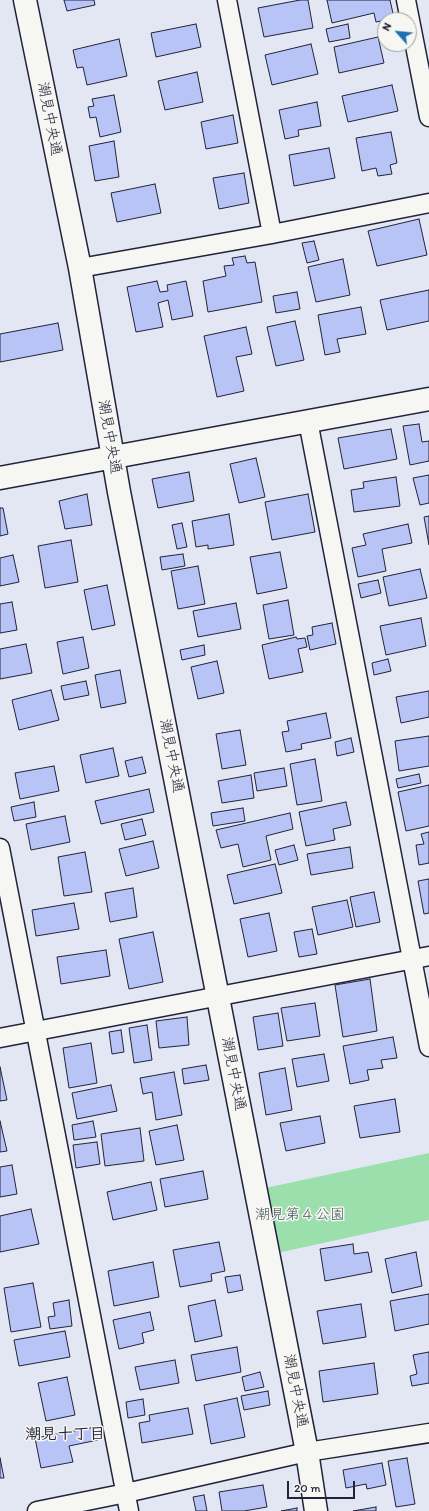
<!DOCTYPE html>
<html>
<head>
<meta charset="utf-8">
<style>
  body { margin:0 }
  #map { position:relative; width:429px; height:1511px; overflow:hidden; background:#e3e7f3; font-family:Itim,sans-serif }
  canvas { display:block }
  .north { position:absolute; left:377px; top:12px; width:40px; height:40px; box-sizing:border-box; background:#f6f6f2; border:1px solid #a1a1a9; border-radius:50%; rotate:297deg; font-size:11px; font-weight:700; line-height:16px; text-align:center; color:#22223b }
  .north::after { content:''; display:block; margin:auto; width:14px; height:18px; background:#1f6fb2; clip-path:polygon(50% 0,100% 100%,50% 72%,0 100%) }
  .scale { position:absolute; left:287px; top:1481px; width:68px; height:18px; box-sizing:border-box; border:2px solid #22223b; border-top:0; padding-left:5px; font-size:12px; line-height:14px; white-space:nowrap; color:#22223b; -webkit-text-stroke:3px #f6f6f2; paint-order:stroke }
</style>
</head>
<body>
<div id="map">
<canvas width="429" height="1511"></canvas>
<div class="north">N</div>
<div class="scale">20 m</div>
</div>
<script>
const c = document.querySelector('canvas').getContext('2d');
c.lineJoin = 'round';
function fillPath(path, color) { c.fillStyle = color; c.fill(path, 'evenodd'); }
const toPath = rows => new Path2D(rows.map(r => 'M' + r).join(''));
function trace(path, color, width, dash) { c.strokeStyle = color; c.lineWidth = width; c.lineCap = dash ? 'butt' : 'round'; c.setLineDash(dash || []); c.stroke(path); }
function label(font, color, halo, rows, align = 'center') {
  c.font = font + ' Itim,"Klee One",sans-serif'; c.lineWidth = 3; c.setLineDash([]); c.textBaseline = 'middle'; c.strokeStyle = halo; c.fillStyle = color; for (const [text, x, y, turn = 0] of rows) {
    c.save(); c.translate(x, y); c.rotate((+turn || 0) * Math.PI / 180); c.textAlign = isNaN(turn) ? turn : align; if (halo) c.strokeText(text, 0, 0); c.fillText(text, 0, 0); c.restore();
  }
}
fillPath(toPath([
  [429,1153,429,1220,268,1255,256,1190]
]), '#9be0ac');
const building = toPath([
  [64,0,94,0,95,5,67,11,64,0],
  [300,0,308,0,313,28,264,37,258,8,300,0],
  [327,0,390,0,394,18,376,22,374,13,332,23,327,0],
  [196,24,201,47,156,57,151,33,196,24],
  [348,24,350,38,329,42,326,29,348,24],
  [378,37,384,63,339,73,334,47,378,37],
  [119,39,127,76,87,85,83,67,77,68,73,50,119,39],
  [311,44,318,74,272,85,265,55,311,44],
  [197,72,203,102,165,110,158,81,197,72],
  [392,85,398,111,348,122,342,96,392,85],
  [114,95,121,132,100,137,96,117,90,118,88,107,94,106,92,99,114,95],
  [317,102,321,126,298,130,299,136,285,139,279,110,317,102],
  [233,115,238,143,206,149,201,122,233,115],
  [391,132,397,163,390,165,392,174,378,176,376,168,362,171,356,138,391,132],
  [114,141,119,177,95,181,89,146,114,141],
  [329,148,335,178,294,186,289,155,329,148],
  [244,173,249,203,219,209,213,178,244,173],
  [155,184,161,213,117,222,111,193,155,184],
  [419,219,427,255,377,266,368,231,419,219],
  [314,241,319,260,307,263,302,243,314,241],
  [245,256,247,263,255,262,262,302,208,312,203,281,226,276,224,266,234,265,232,258,245,256],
  [343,259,350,295,316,302,308,267,343,259],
  [157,281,160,292,168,291,167,285,186,281,193,316,172,320,168,300,158,303,163,327,136,332,127,287,157,281],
  [429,290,429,321,387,330,380,300,429,290],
  [297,292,300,309,276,313,273,296,297,292],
  [361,307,366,334,337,339,340,352,325,355,318,315,361,307],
  [295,321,304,360,276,366,267,327,295,321],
  [58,323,63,350,0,362,0,334,58,323],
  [246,327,252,354,236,357,244,391,217,397,204,336,246,327],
  [419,424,422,442,429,441,429,461,410,465,403,426,419,424],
  [391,429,397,459,344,469,338,438,391,429],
  [256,458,265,497,239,503,230,464,256,458],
  [189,472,194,501,158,508,152,479,189,472],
  [429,475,429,503,420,505,413,478,429,475],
  [396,477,400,506,354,512,351,490,364,488,363,482,396,477],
  [87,494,92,525,65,529,59,501,87,494],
  [308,494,315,532,272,540,265,502,308,494],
  [0,508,3,508,8,534,0,536,0,508],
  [229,514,234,545,208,549,208,545,196,547,192,521,229,514],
  [429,516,429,545,424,517,429,516],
  [182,523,187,547,177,549,172,525,182,523],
  [408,524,412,543,382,549,386,571,358,577,352,548,366,545,363,534,408,524],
  [71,540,78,582,45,588,38,546,71,540],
  [280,552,287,588,257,594,250,557,280,552],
  [183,554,185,566,162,570,160,557,183,554],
  [13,555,19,582,0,586,0,558,13,555],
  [198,566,205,604,178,609,171,571,198,566],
  [420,569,427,598,389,606,383,577,420,569],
  [378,580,381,593,361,598,358,584,378,580],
  [107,585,115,625,92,630,84,590,107,585],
  [288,600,294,635,269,639,263,605,288,600],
  [12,602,17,630,0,633,0,604,12,602],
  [236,603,241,629,198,637,193,611,236,603],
  [421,618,426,646,386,655,380,626,421,618],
  [332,623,336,644,310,650,307,636,313,635,312,627,332,623],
  [83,637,89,668,63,674,57,642,83,637],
  [296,637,297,639,305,638,307,647,298,649,303,672,269,679,262,645,296,637],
  [26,644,32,673,0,679,0,649,26,644],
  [204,645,205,655,182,660,180,650,204,645],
  [388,659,391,671,374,675,372,663,388,659],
  [217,661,224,693,198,699,191,667,217,661],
  [120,670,126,703,101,708,95,675,120,670],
  [86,681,89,695,64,700,61,686,86,681],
  [51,690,59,720,19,730,12,700,51,690],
  [429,691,429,717,401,723,396,697,429,691],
  [326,713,331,738,301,744,302,749,286,752,282,732,289,731,287,721,326,713],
  [240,730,246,765,222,769,216,734,240,730],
  [429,736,429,766,399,771,395,741,429,736],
  [351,738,354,752,337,756,335,742,351,738],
  [113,748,119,776,86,783,80,755,113,748],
  [142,757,146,773,129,777,125,761,142,757],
  [315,759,322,801,297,805,290,764,315,759],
  [54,766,59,791,20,799,15,773,54,766],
  [284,768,287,786,257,791,254,773,284,768],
  [419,774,421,783,398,788,396,779,419,774],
  [251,775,254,798,222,803,218,781,251,775],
  [429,785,429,826,406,831,398,792,429,785],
  [149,789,154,812,101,824,95,801,149,789],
  [34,802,36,817,14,821,11,807,34,802],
  [346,802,351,825,333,829,335,840,306,846,299,812,346,802],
  [243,808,245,821,213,826,211,813,243,808],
  [290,813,293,829,266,836,271,860,243,867,238,844,221,848,216,830,290,813],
  [65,816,70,842,31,850,26,824,65,816],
  [142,819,146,835,125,840,121,824,142,819],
  [429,832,429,863,419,865,416,845,424,844,421,834,429,832],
  [153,841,159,868,126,876,119,849,153,841],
  [294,845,298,860,279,865,275,850,294,845],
  [350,847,353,868,311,875,307,854,350,847],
  [85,852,92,892,64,896,58,857,85,852],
  [275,864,282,893,234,904,227,875,275,864],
  [429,879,429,913,424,914,418,881,429,879],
  [133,888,137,917,110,922,105,893,133,888],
  [374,892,380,922,356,927,350,897,374,892],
  [347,900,353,927,318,935,312,907,347,900],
  [74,903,79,929,36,936,32,910,74,903],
  [269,913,277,951,248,957,240,919,269,913],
  [312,929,317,954,299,957,294,932,312,929],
  [153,932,163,982,129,989,119,939,153,932],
  [106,950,110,976,61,984,57,957,106,950],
  [370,979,377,1031,343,1037,335,985,370,979],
  [315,1003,320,1036,287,1041,281,1008,315,1003],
  [278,1013,283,1046,258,1050,253,1017,278,1013],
  [187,1017,189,1045,159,1048,156,1021,187,1017],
  [147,1025,152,1060,134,1063,129,1028,147,1025],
  [121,1030,124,1052,112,1054,109,1032,121,1030],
  [393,1037,397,1058,381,1060,383,1068,367,1070,369,1080,350,1084,343,1046,393,1037],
  [91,1043,97,1083,69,1088,63,1048,91,1043],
  [324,1054,329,1081,297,1087,292,1059,324,1054],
  [206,1065,209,1080,184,1084,182,1069,206,1065],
  [0,1067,7,1100,0,1101,0,1067],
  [285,1068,292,1110,266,1115,259,1073,285,1068],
  [174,1072,182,1115,156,1120,152,1092,143,1094,140,1078,174,1072],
  [111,1085,117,1111,77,1119,72,1093,111,1085],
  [395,1099,400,1132,360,1138,354,1106,395,1099],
  [320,1116,325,1143,286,1151,280,1123,320,1116],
  [0,1121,7,1151,0,1152,0,1121],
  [93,1121,96,1137,74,1140,72,1125,93,1121],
  [177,1125,184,1160,156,1165,149,1131,177,1125],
  [140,1128,144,1161,105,1166,101,1134,140,1128],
  [97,1142,100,1164,76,1168,73,1145,97,1142],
  [12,1165,17,1194,0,1197,0,1167,12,1165],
  [203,1171,208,1199,165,1207,160,1179,203,1171],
  [151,1182,157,1210,113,1220,107,1192,151,1182],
  [31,1209,39,1244,0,1252,0,1216,31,1209],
  [219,1242,225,1271,211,1274,212,1281,180,1287,173,1250,219,1242],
  [353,1244,354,1254,368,1252,372,1272,325,1281,320,1249,353,1244],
  [416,1252,422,1286,392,1293,385,1259,416,1252],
  [153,1262,159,1297,114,1306,108,1271,153,1262],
  [240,1275,243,1290,228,1293,225,1277,240,1275],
  [33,1283,41,1327,11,1332,4,1288,33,1283],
  [429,1294,429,1324,395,1331,390,1301,429,1294],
  [69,1300,72,1326,50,1329,48,1317,55,1316,53,1303,69,1300],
  [215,1300,222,1336,195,1342,188,1306,215,1300],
  [361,1304,366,1337,323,1344,317,1311,361,1304],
  [150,1312,154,1330,142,1333,144,1343,119,1349,113,1320,150,1312],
  [65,1331,70,1357,19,1366,14,1340,65,1331],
  [237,1347,241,1372,196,1381,191,1355,237,1347],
  [429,1352,429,1383,412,1386,410,1376,417,1374,413,1355,429,1352],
  [175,1360,179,1383,140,1390,135,1367,175,1360],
  [374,1363,378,1394,323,1402,319,1371,374,1363],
  [260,1372,264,1387,245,1391,242,1377,260,1372],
  [67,1377,75,1415,46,1421,38,1383,67,1377],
  [268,1391,270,1405,244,1410,241,1396,268,1391],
  [237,1398,245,1437,211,1444,204,1405,237,1398],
  [143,1399,145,1415,128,1418,126,1402,143,1399],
  [188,1408,193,1434,142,1443,139,1423,150,1421,149,1415,188,1408],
  [96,1427,98,1440,69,1446,73,1462,41,1468,35,1438,96,1427],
  [0,1458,4,1478,0,1478,0,1458],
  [407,1458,415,1504,396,1507,388,1461,407,1458],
  [382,1463,386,1485,367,1489,366,1484,346,1488,343,1470,382,1463],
  [263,1485,267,1507,244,1511,222,1511,219,1492,263,1485],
  [204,1495,207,1511,196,1511,193,1497,204,1495],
  [376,1507,376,1511,353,1511,376,1507],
  [297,1508,297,1511,281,1511,297,1508]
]);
fillPath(building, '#b8c4f5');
trace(building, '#22223b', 1);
const minor = toPath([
  [227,0,272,234],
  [406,0,429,117],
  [80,268,272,234,429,203],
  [308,421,429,1047],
  [0,848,129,1511],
  [0,1038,429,956],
  [37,1511,126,1493,307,1452,429,1433]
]);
const tertiary = toPath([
  [25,0,80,268,119,492,307,1452,316,1511],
  [0,478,429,399]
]);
trace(minor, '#22223b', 21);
trace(tertiary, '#22223b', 25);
trace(minor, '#f6f6f2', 18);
trace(tertiary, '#f6f6f2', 22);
label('15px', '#22223b', '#f6f6f2', [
  ["潮見中央通",49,119,79],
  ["潮見中央通",109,437,80],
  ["潮見中央通",171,756,79],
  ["潮見中央通",233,1074,79],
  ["潮見中央通",295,1391,79]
]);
label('15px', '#465b5d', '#f6f6f2', [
  ["潮見第４公園",300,1215]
]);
label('bold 16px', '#22223b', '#f6f6f2', [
  ["潮見十丁目",65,1435]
]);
</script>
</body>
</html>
